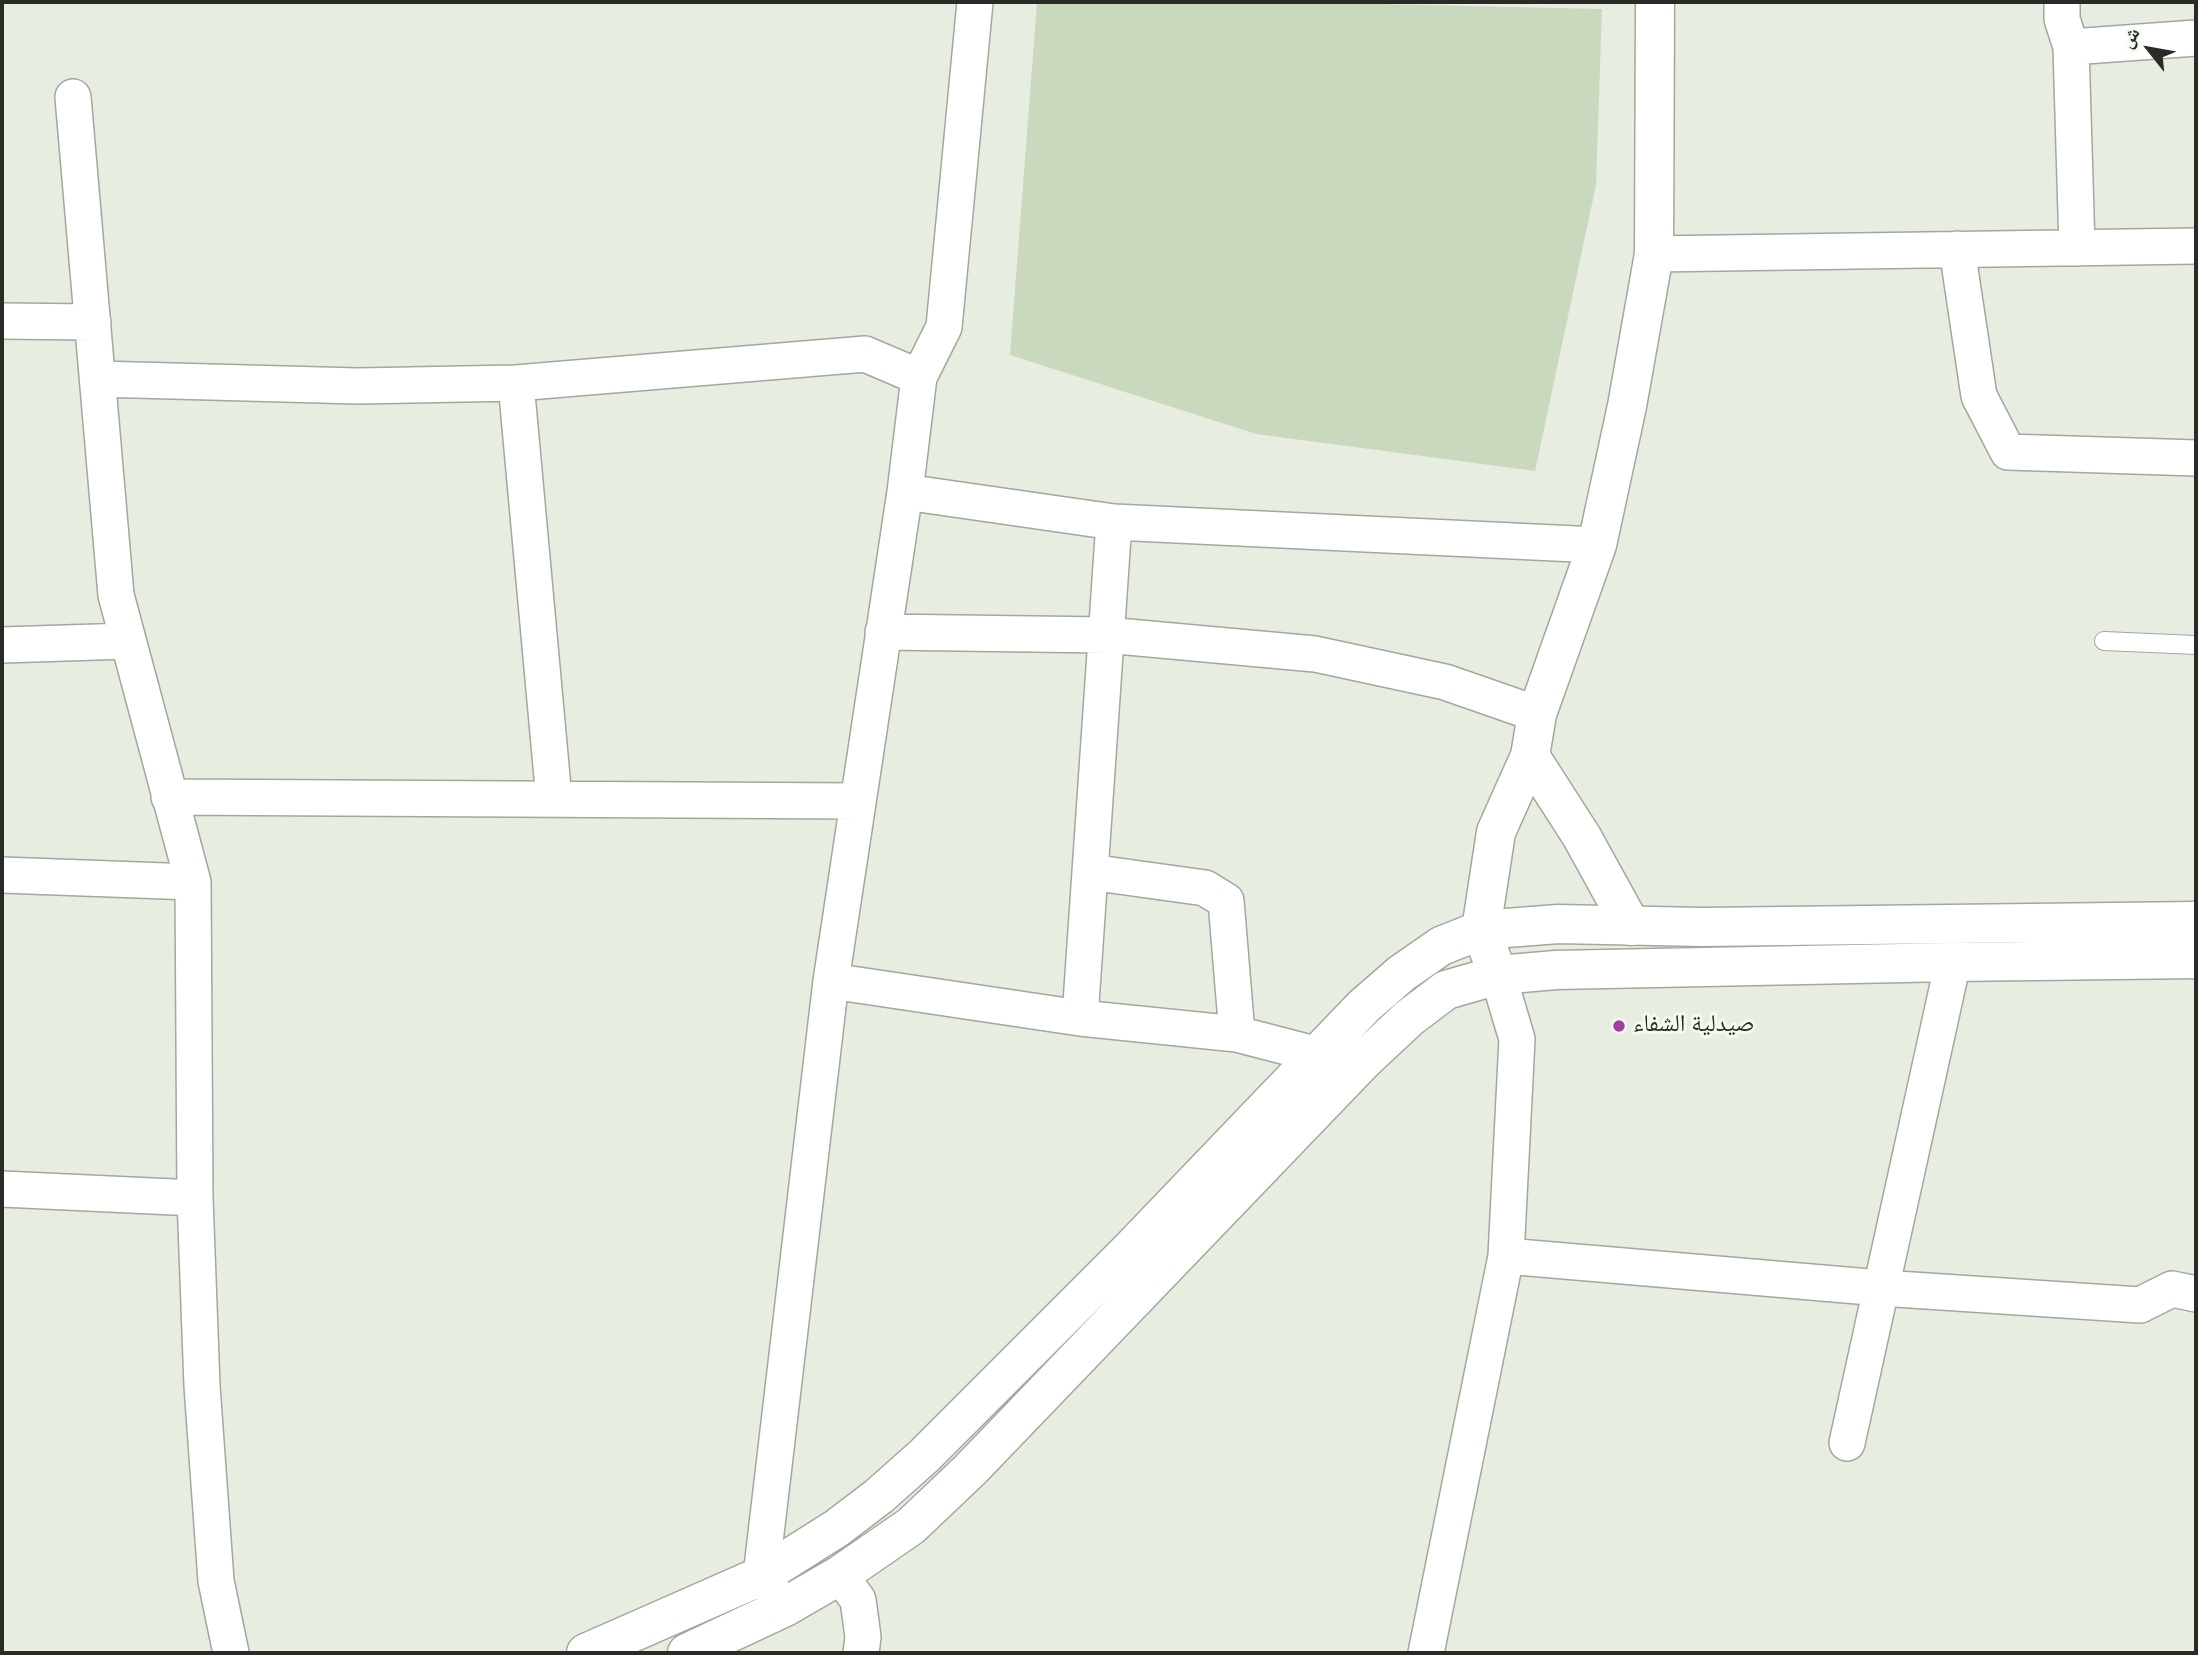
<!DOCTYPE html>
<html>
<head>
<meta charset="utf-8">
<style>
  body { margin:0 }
  #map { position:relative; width:2198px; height:1655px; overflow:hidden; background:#e7ede0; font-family:Overpass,"Noto Naskh Arabic",sans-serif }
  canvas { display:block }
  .frame { position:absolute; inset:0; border:4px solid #292b27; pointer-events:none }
  .north { position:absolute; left:2114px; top:14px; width:70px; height:70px; -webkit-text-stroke:5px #f4fbee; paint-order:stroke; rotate:301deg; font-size:19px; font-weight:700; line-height:28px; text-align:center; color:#292b27 }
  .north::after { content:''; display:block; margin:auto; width:24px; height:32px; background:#292b27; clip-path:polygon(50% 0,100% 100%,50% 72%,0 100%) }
</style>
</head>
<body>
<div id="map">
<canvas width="2198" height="1655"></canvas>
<div class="frame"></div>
<div class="north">ش</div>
</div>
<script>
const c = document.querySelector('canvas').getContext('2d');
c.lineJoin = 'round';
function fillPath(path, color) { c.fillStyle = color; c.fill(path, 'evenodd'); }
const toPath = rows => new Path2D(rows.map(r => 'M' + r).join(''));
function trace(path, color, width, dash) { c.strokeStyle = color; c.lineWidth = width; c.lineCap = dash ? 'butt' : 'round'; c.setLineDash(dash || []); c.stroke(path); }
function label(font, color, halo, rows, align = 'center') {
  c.font = font + ' Overpass,"Noto Naskh Arabic",sans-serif'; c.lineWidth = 6; c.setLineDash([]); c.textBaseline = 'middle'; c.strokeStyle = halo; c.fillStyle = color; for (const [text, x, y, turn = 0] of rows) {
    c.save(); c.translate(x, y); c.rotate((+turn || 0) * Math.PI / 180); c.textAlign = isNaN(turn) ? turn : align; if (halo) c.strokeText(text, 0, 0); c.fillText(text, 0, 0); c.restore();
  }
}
fillPath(toPath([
  [1037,2,1291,2,1602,9,1596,185,1535,471,1256,434,1010,355]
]), '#cad9bd');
const service = toPath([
  [2104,641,2196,645]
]);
const minor = toPath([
  [2062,2,2062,19,2071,47,2077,248],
  [2071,47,2196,38],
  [73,97,116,595,193,882,195,1198,202,1386,216,1581,231,1653],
  [1957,249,1979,396,2008,452,2196,458],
  [1654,254,2196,246],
  [2,321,93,322],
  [98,379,358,386,516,383,865,354,919,377],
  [516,383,554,799],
  [905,492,1114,522,1597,545],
  [883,632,1106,635,1315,654,1445,682,1537,714],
  [2,645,128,641],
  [169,797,857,801],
  [1090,872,1205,888,1226,901,1237,1034],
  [2,875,193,882],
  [831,981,1080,1018,1237,1034,1318,1055],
  [1080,1018,1114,522],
  [2,1189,195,1198],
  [1506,1256,1881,1288,2140,1305,2172,1289,2196,1294],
  [1847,1443,1953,962],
  [840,1575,858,1600,863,1637,861,1653],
  [774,1593,761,1576,831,981,905,492,919,377,944,327,975,2],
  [1426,1653,1506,1256,1517,1039,1498,975]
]);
const tertiary = toPath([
  [1530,756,1582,837,1631,926],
  [1498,975,1481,930,1496,832,1530,756,1537,714,1597,545,1627,406,1654,254,1655,2]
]);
const secondary = toPath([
  [586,1653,761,1576,837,1528,879,1496,924,1456,1131,1249,1364,1006,1402,973,1441,946,1481,930,1558,924,1702,927,2196,921],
  [687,1653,785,1607,840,1575,911,1526,970,1470,1363,1061,1409,1018,1446,990,1498,975,1556,970,1953,962,2196,959]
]);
trace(service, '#a2a89c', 20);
trace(minor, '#a2a89c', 38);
trace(tertiary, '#a2a89c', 41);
trace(secondary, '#a2a89c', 41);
trace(service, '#fff', 18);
trace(minor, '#fff', 35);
trace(tertiary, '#fff', 38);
trace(secondary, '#fff', 38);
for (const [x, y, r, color] of [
  [1619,1026,7,"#a13ea4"]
]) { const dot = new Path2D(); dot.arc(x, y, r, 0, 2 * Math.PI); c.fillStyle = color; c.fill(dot); trace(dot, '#f4fbee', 2.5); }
label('24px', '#292b27', '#f4fbee', [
  ["صيدلية الشفاء",1633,1026]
], 'left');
</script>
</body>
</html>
